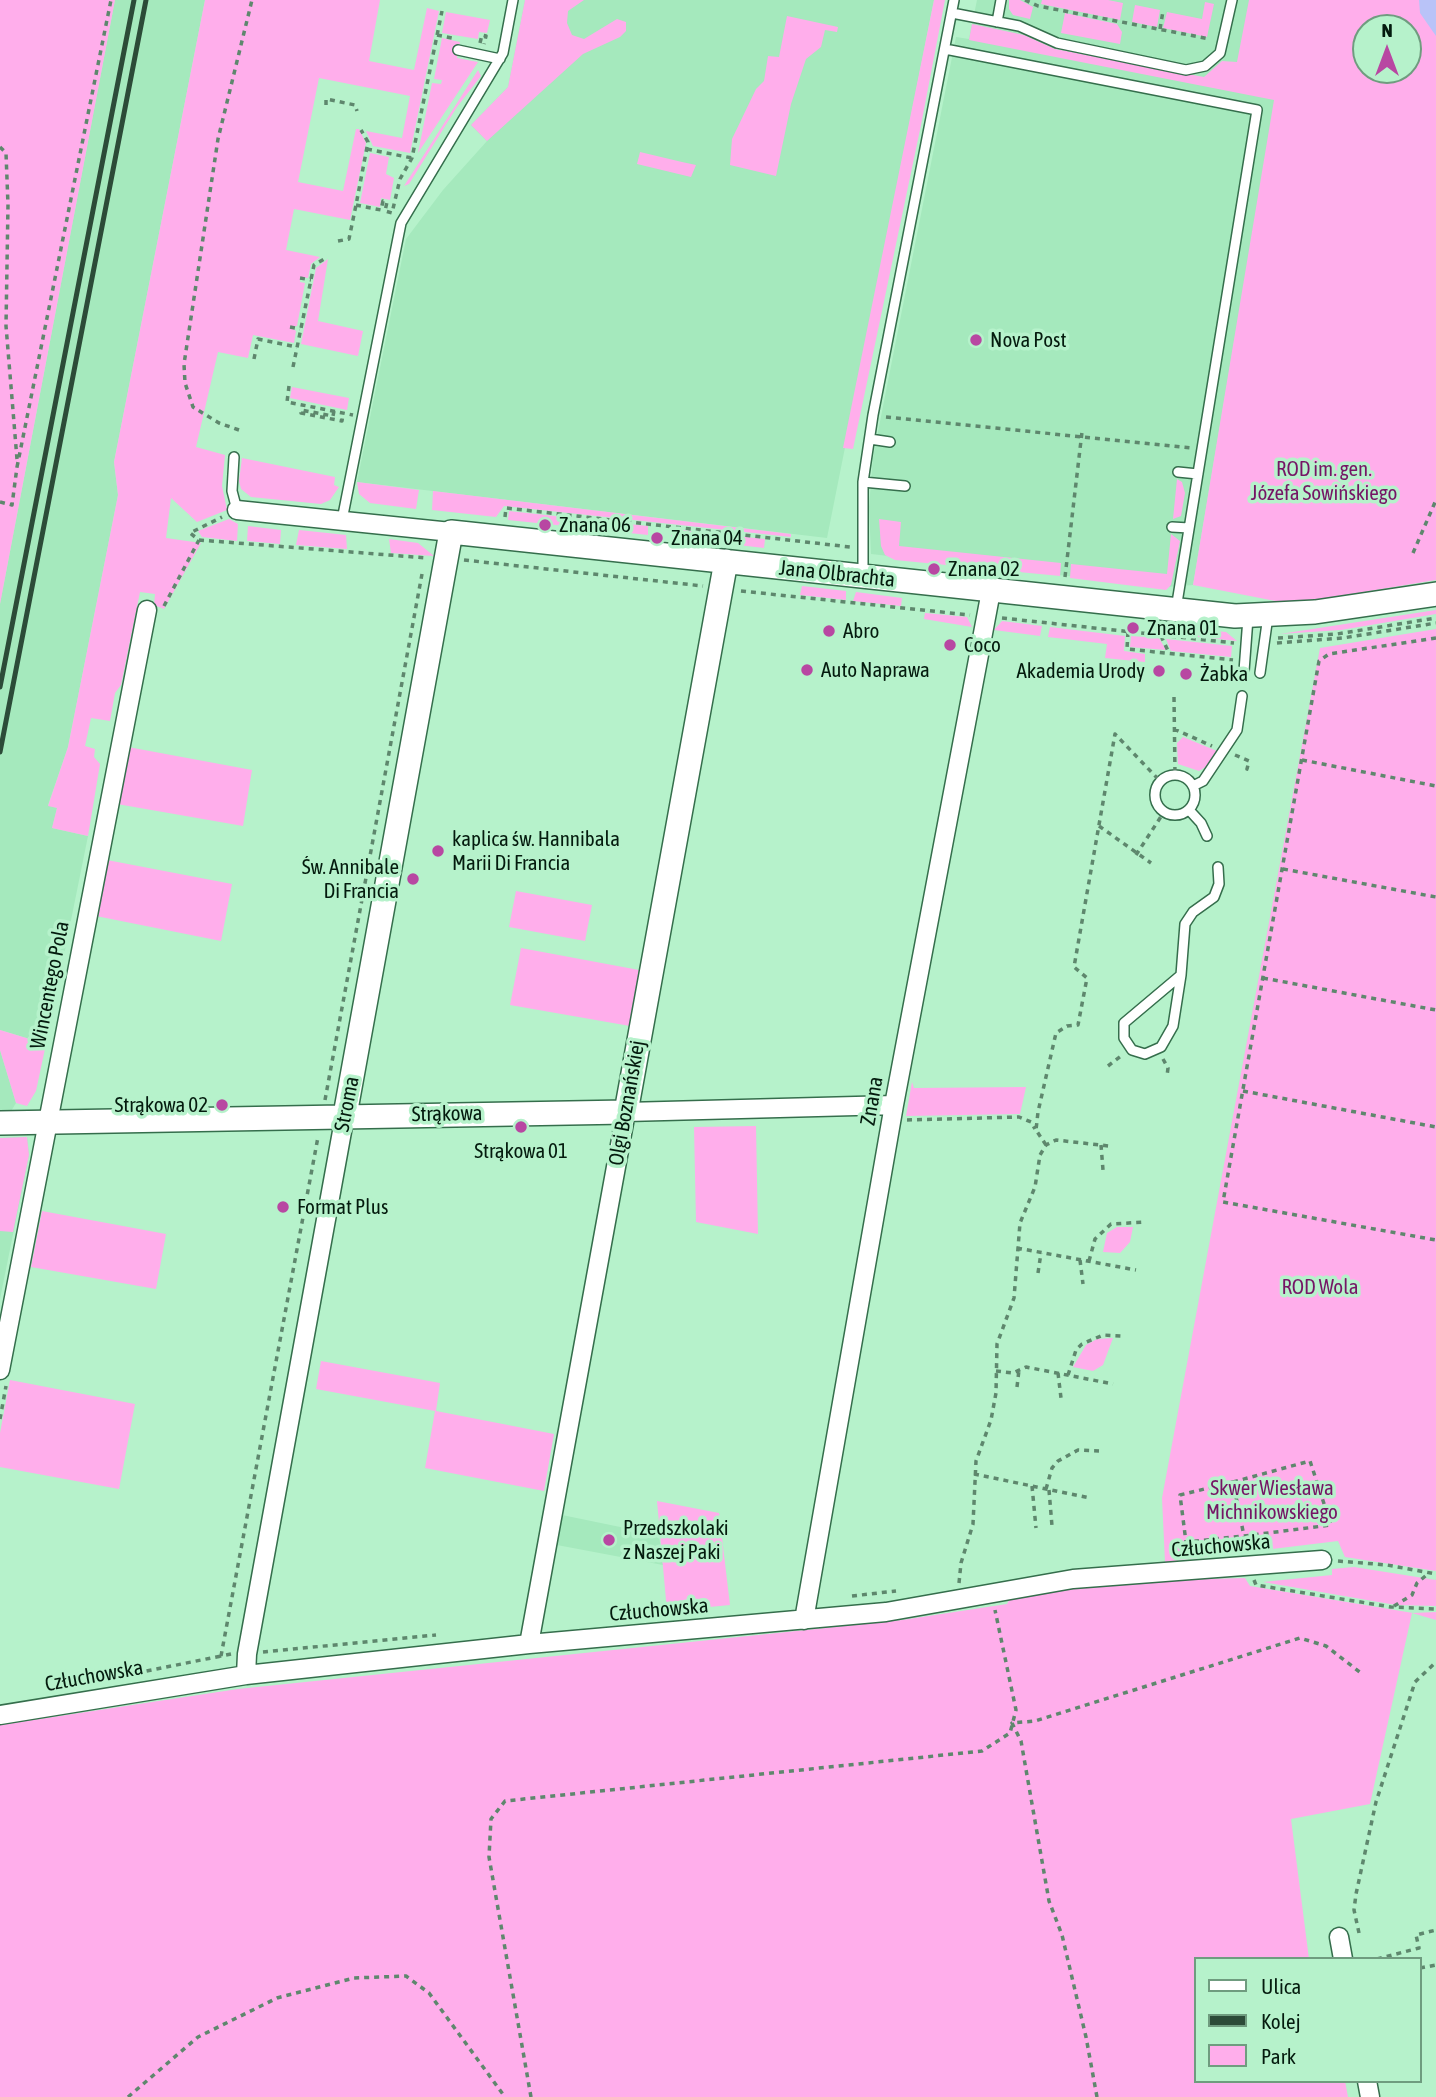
<!DOCTYPE html>
<html>
<head>
<meta charset="utf-8">
<style>
  body { margin:0 }
  #map { position:relative; width:1436px; height:2097px; overflow:hidden; background:#b6f2cb; font-family:"Asap Condensed",sans-serif }
  canvas { display:block }
  .legend { position:absolute; left:1194px; top:1957px; width:228px; height:126px; box-sizing:border-box; background:#b6f2cb; border:2px solid #6f9c7f; margin:0; padding:9px 12px; list-style:none; font-size:21px; color:#041b0e }
  .legend li { display:flex; align-items:center; gap:14px; height:35px }
  .legend b { width:35px; border:2px solid #6f9c7f }
  .north { position:absolute; left:1352px; top:14px; width:70px; height:70px; box-sizing:border-box; background:#b6f2cb; border:2px solid #6f9c7f; border-radius:50%; rotate:0deg; font-size:19px; font-weight:700; line-height:28px; text-align:center; color:#041b0e }
  .north::after { content:''; display:block; margin:auto; width:24px; height:32px; background:#b847a2; clip-path:polygon(50% 0,100% 100%,50% 72%,0 100%) }
</style>
</head>
<body>
<div id="map">
<canvas width="1436" height="2097"></canvas>
<ul class="legend">
<li><b style="height:9px;background:#fff"></b>Ulica</li>
<li><b style="height:9px;background:#2c4b38"></b>Kolej</li>
<li><b style="height:19px;background:#ffaeeb"></b>Park</li>
</ul>
<div class="north">N</div>
</div>
<script>
const c = document.querySelector('canvas').getContext('2d');
c.lineJoin = 'round';
function fillPath(path, color) { c.fillStyle = color; c.fill(path, 'evenodd'); }
const toPath = rows => new Path2D(rows.map(r => 'M' + r).join(''));
function trace(path, color, width, dash) { c.strokeStyle = color; c.lineWidth = width; c.lineCap = dash ? 'butt' : 'round'; c.setLineDash(dash || []); c.stroke(path); }
function label(font, color, halo, rows, align = 'center') {
  c.font = font + ' "Asap Condensed",sans-serif'; c.lineWidth = 7; c.setLineDash([]); c.textBaseline = 'middle'; c.strokeStyle = halo; c.fillStyle = color; for (const [text, x, y, turn = 0] of rows) {
    c.save(); c.translate(x, y); c.rotate((+turn || 0) * Math.PI / 180); c.textAlign = isNaN(turn) ? turn : align; if (halo) c.strokeText(text, 0, 0); c.fillText(text, 0, 0); c.restore();
  }
}
fillPath(toPath([
  [115,0,205,0,114,462,118,495,68,747,48,805,57,808,52,828,88,836,46,1044,0,1030,0,604],
  [525,0,934,0,827,538,357,482,406,239,443,190,487,141,471,125,508,87],
  [977,0,1292,0,1193,585,1166,587,871,554,869,507,873,457,956,37,969,39],
  [0,1050,16,1103,10,1113,0,1113],
  [27,1137,29,1155,0,1299,0,1138],
  [562,1515,659,1535,663,1565,557,1545]
]), '#a5e9bd');
fillPath(toPath([
  [0,0,115,0,0,604],
  [205,0,380,0,369,61,414,70,427,8,439,11,410,153,373,146,366,131,402,138,410,96,319,78,298,182,343,191,356,129,359,129,366,143,350,220,294,209,286,250,320,257,311,264,308,278,300,277,300,282,305,283,297,326,290,327,296,331,294,343,253,335,248,358,218,352,196,447,225,455,222,486,227,510,197,522,171,498,166,538,201,543,164,609,154,605,155,594,140,592,121,685,115,693,110,721,91,718,85,746,95,749,94,757,100,764,88,836,52,828,57,808,48,806,68,747,118,495,114,462],
  [525,0,584,0,568,11,567,23,572,35,584,39,617,19,626,22,626,31,620,37,583,54,487,141,471,125,508,87],
  [934,0,945,0,921,125,853,449,843,448],
  [1009,0,1020,0,1033,7,1030,19,1013,15,1009,9],
  [1042,0,1108,0,1123,3,1120,20,1041,4],
  [1249,0,1436,0,1436,580,1291,604,1193,585,1274,100,969,40,972,24,1024,35,1055,49,1204,77,1222,61,1237,62],
  [1366,28,1408,28,1408,70,1366,70],
  [1205,2,1214,4,1207,37,1163,28,1167,12,1202,19],
  [1135,5,1160,10,1157,27,1132,22],
  [446,12,490,20,487,33,479,32,478,39,442,33],
  [1065,13,1117,24,1122,32,1120,44,1061,33],
  [787,16,838,27,837,32,825,30,821,47,806,59,791,104,776,176,730,165,732,139,756,89,764,81,768,56,779,57],
  [442,38,460,42,457,58,478,62,418,153,432,83,441,84,442,80,434,79],
  [478,70,481,76,457,107,409,184,404,186],
  [640,152,682,162,696,165,691,177,637,164],
  [370,153,389,157,386,174,394,178,390,200,381,198,380,207,360,203],
  [328,259,318,321,363,331,358,356,301,344,316,268],
  [292,387,349,398,347,410,290,398],
  [242,458,335,477,334,485,339,487,330,500,321,504,251,497,241,489,239,481],
  [1177,479,1182,482,1185,493,1181,516,1173,519],
  [357,482,419,490,416,509,370,503,359,494],
  [433,491,791,534,791,537,504,506,496,517,432,510],
  [509,511,601,521,604,530,508,520],
  [229,519,238,524,237,541,202,537,198,531],
  [879,519,901,522,899,546,1061,563,1060,576,895,560,885,555,881,546],
  [607,522,648,526,648,535,611,531],
  [248,526,281,530,280,544,247,541],
  [672,529,712,533,706,541,671,537],
  [299,530,346,535,347,549,296,545],
  [717,534,765,539,764,548,712,542],
  [1171,534,1180,541,1171,585,1166,590,1070,578,1071,564,1167,574],
  [389,539,418,543,434,556,391,553],
  [802,586,846,591,846,600,800,595],
  [856,592,902,598,901,606,853,601],
  [1436,610,1436,614,1341,630,1280,634],
  [925,613,967,617,972,627,924,619],
  [1002,621,1042,626,1040,636,994,630],
  [1050,627,1125,636,1124,651,1145,654,1145,662,1105,658,1107,644,1048,637],
  [1168,627,1226,632,1237,641,1168,634],
  [1436,629,1436,1571,1345,1557,1338,1541,1165,1562,1162,1498,1320,648],
  [1131,636,1159,638,1166,650,1130,647],
  [1166,639,1232,646,1231,657,1171,651],
  [1183,737,1217,751,1207,766,1199,771,1178,764,1177,743],
  [128,747,252,770,243,826,117,804],
  [107,860,232,884,221,941,96,916],
  [516,891,592,905,585,941,509,927],
  [521,948,639,970,630,1026,510,1005],
  [0,1030,46,1044,36,1091,27,1106,16,1103,0,1050],
  [912,1082,914,1088,1026,1087,1020,1114,906,1116],
  [756,1126,758,1234,696,1222,694,1127],
  [27,1137,29,1155,13,1232,0,1231,0,1138],
  [42,1211,166,1234,156,1289,31,1267],
  [1117,1227,1133,1227,1130,1242,1120,1253,1103,1252,1107,1233],
  [1113,1338,1103,1365,1093,1371,1073,1367,1086,1345,1097,1339],
  [321,1361,440,1383,436,1411,554,1434,544,1491,425,1468,435,1411,316,1389],
  [10,1380,135,1404,119,1489,0,1467,0,1433],
  [657,1501,719,1513,730,1605,667,1611],
  [1354,1567,1436,1580,1436,1606,1396,1605,1263,1582,1332,1575,1332,1569],
  [1245,1578,1250,1586,1413,1613,1436,1612,1436,1620,1412,1613,1370,1804,1291,1819,1309,1959,1196,1959,1196,2081,1345,2081,1348,2097,0,2097,0,1725,238,1689,902,1620,1007,1604,1012,1595,1019,1592,1132,1581]
]), '#ffaeeb');
fillPath(toPath([
  [1419,0,1436,0,1436,36,1420,13]
]), '#b9c3f8');
const service = toPath([
  [952,13,1019,26,1057,43,1186,70,1205,66,1220,53,1232,0],
  [997,22,1001,0],
  [945,49,1257,110,1176,609],
  [458,50,500,59],
  [870,439,890,442],
  [234,457,232,491,237,510],
  [1178,472,1198,474],
  [863,482,905,486],
  [342,520,401,223,503,53,513,0],
  [1172,527,1189,528],
  [863,575,863,482,873,415,954,0],
  [1244,671,1248,618],
  [1260,673,1268,616],
  '1155 795a20 20 0 1 1 40 0a20 20 0 1 1-40 0Z',
  [1193,786,1203,781,1237,730,1242,696],
  [1190,811,1201,823,1207,836],
  [1181,975,1173,1026,1161,1047,1145,1054,1132,1050,1124,1038,1124,1023,1181,975,1185,924,1193,912,1214,897,1219,884,1218,867]
]);
const minor = toPath([
  [237,510,451,532],
  [0,1370,147,610],
  [804,1620,894,1105,991,591],
  [529,1644,626,1112,894,1105],
  [246,1675,247,1654,345,1115],
  [0,1715,246,1675,529,1644,886,1612,1073,1579,1322,1560],
  [1339,1937,1343,1959],
  [1367,2081,1370,2097]
]);
const tertiary = toPath([
  [345,1115,451,532,1235,616,1315,612,1436,594],
  [0,1123,626,1112,726,561]
]);
trace(service, '#356e4c', 12);
trace(minor, '#356e4c', 21);
trace(tertiary, '#356e4c', 26);
trace(toPath([
  [1025,0,1038,6,1210,39],
  [1160,29,1163,11],
  [437,35,452,38],
  [480,43,482,35,486,36,484,44],
  [326,105,326,99,355,105,357,111],
  [0,147,6,153,8,205,6,326,17,459],
  [367,149,412,158],
  [356,205,381,210,383,201,387,202,385,211,392,213,400,179,412,158,442,11],
  [338,241,349,239,356,205,368,142,361,130],
  [300,278,311,280],
  [290,327,300,329],
  [254,359,258,339,297,347],
  [293,367,314,265,326,258],
  [289,386,287,402,353,415],
  [334,411,333,416,301,410,301,413,342,421,343,413],
  [886,417,1192,448],
  [239,430,219,423,193,407,185,383,184,364,218,139,252,0],
  [17,467,111,0],
  [0,502,12,505,17,467],
  [505,517,506,508,850,547],
  [199,540,427,558],
  [1413,553,1436,500],
  [464,560,703,586],
  [1065,577,1082,432],
  [741,591,970,615],
  [164,606,199,540,190,533,222,517],
  [1002,618,1234,643],
  [1128,632,1127,649,1233,660],
  [1161,636,1169,653],
  [1278,638,1337,634,1436,618],
  [1436,638,1329,654,1319,661,1223,1202,1436,1240],
  [1277,643,1343,638,1436,623],
  [1174,697,1175,775],
  [1174,729,1212,746],
  [1235,755,1249,761,1247,769,1251,770],
  [1302,760,1436,786],
  [1099,826,1151,863],
  [1136,855,1164,812],
  [1283,869,1436,897],
  [1263,978,1436,1010],
  [1163,1059,1168,1068,1167,1076],
  [1108,1066,1121,1056],
  [1243,1091,1436,1127],
  [325,1100,422,574],
  [907,1120,1019,1117,1031,1122,1035,1129],
  [1046,1145,1036,1130,1038,1112,1056,1033,1067,1026,1078,1025,1087,978,1074,967,1115,734,1160,781],
  [1101,1145,1103,1170],
  [1017,1248,1136,1270],
  [1080,1260,1083,1284],
  [1089,1261,1095,1239,1111,1224,1146,1222],
  [1038,1273,1041,1253],
  [996,1371,1013,1373,1026,1367,1113,1384],
  [1058,1373,1061,1398],
  [1068,1375,1076,1350,1082,1344,1103,1335,1122,1336],
  [1017,1387,1019,1370],
  [0,1419,6,1386],
  [974,1474,1090,1498],
  [1233,1482,1180,1495,1186,1542,1244,1536,1331,1525,1310,1461,1233,1482,1244,1536,1246,1549],
  [1032,1486,1036,1528],
  [1046,1489,1052,1468,1058,1461,1078,1450,1099,1451],
  [1049,1490,1052,1526],
  [1338,1561,1387,1565,1436,1574],
  [1254,1580,1256,1585,1391,1607,1436,1609],
  [959,1583,961,1563,973,1524,976,1461,991,1420,996,1393,997,1344,1014,1298,1020,1223,1035,1187,1040,1155,1046,1145,1056,1140,1109,1146],
  [852,1596,896,1591],
  [1394,1606,1412,1595,1417,1583,1429,1573],
  [263,1652,436,1635],
  [231,1654,221,1656,318,1137],
  [127,1675,221,1656],
  [1359,1933,1354,1910,1356,1894,1376,1802,1415,1682,1436,1662],
  [1377,1959,1419,1948,1416,1935,1436,1930],
  [1420,1968,1436,1965],
  [128,2097,198,2037,277,1998,354,1978,406,1976,429,1993,505,2097],
  [531,2097,489,1857,491,1819,505,1801,982,1751,1010,1733,1016,1710,995,1610],
  [1097,2097,1086,2037,1062,1935,1049,1901,1021,1741,1012,1723,1035,1721,1300,1638,1326,1646,1361,1673]
]), '#5e876d', 3.5, [5, 5]);
trace(service, '#fff', 9);
trace(minor, '#fff', 18);
trace(tertiary, '#fff', 23);
trace(toPath([
  [0,687,134,0],
  [0,752,146,0]
]), '#2c4b38', 5);
for (const [x, y, r, color] of [
  [976,340,7,"#b847a2"],
  [545,525,7,"#b847a2"],
  [657,538,7,"#b847a2"],
  [934,569,7,"#b847a2"],
  [1133,628,7,"#b847a2"],
  [829,631,7,"#b847a2"],
  [950,645,7,"#b847a2"],
  [807,670,7,"#b847a2"],
  [1159,671,7,"#b847a2"],
  [1186,674,7,"#b847a2"],
  [438,851,7,"#b847a2"],
  [413,879,7,"#b847a2"],
  [222,1105,7,"#b847a2"],
  [521,1127,7,"#b847a2"],
  [283,1207,7,"#b847a2"],
  [609,1540,7,"#b847a2"]
]) { const dot = new Path2D(); dot.arc(x, y, r, 0, 2 * Math.PI); c.fillStyle = color; c.fill(dot); trace(dot, '#b6f2cb', 2.5); }
label('21px', '#041b0e', '#b6f2cb', [
  ["Nova Post",990,340],
  ["Znana 06",559,525],
  ["Znana 04",671,538],
  ["Znana 02",948,569],
  ["Znana 01",1147,628],
  ["Abro",843,631],
  ["Coco",964,645],
  ["Auto Naprawa",821,670],
  ["Akademia Urody",1145,671,"right"],
  ["Żabka",1200,674],
  ["kaplica św. Hannibala",452,839],
  ["Marii Di Francia",452,863],
  ["Św. Annibale",399,867,"right"],
  ["Di Francia",399,891,"right"],
  ["Strąkowa 02",208,1105,"right"],
  ["Strąkowa 01",521,1151,"center"],
  ["Format Plus",297,1207],
  ["Przedszkolaki",623,1528],
  ["z Naszej Paki",623,1552]
], 'left');
label('21px', '#751565', '#b6f2cb', [
  ["ROD im. gen.",1324,469],
  ["Józefa Sowińskiego",1324,493],
  ["ROD Wola",1320,1287],
  ["Skwer Wiesława",1272,1488],
  ["Michnikowskiego",1272,1512]
]);
label('21px', '#041b0e', '#b6f2cb', [
  ["Jana Olbrachta",837,574,6],
  ["Wincentego Pola",50,985,-79],
  ["Znana",872,1101,-80],
  ["Olgi Boznańskiej",627,1103,-80],
  ["Stroma",347,1104,-79],
  ["Strąkowa",447,1114,-1],
  ["Człuchowska",1221,1546,-5],
  ["Człuchowska",659,1610,-5],
  ["Człuchowska",94,1676,-10]
]);
</script>
</body>
</html>
